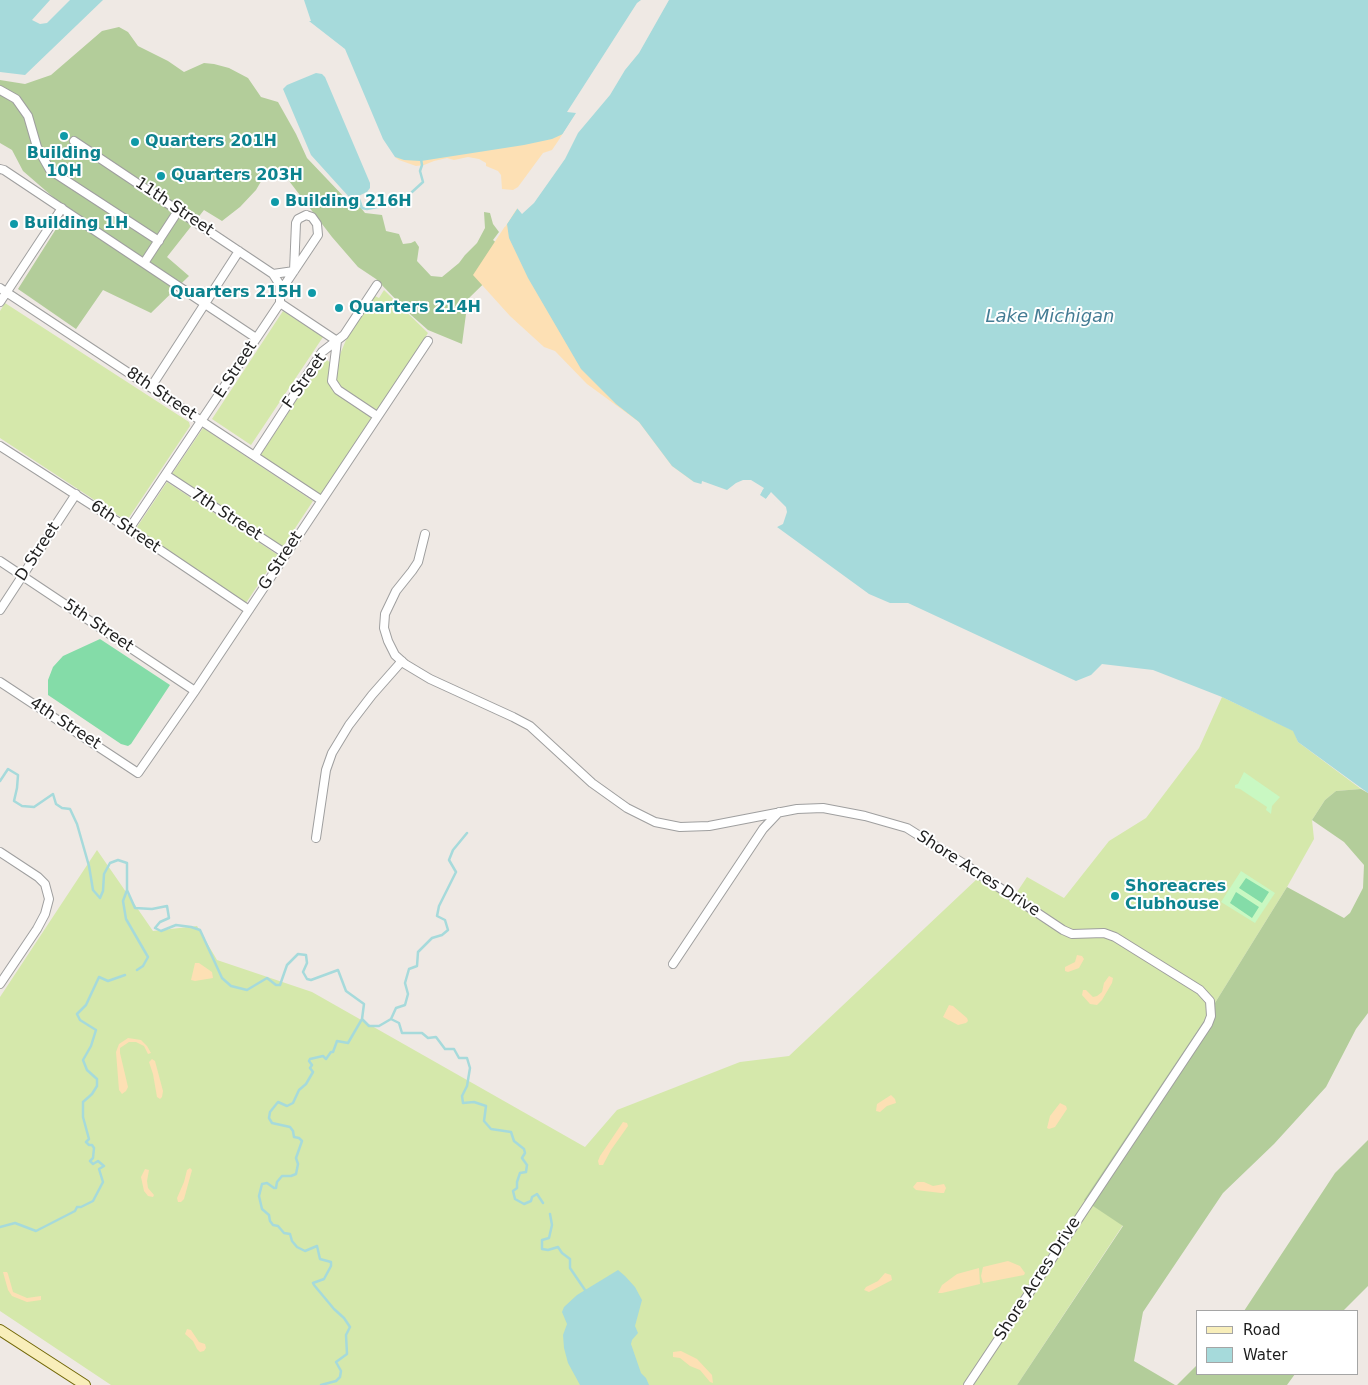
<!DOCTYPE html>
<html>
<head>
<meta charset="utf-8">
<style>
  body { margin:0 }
  #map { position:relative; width:1368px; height:1385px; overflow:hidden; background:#efe9e4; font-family:"DejaVu Sans",sans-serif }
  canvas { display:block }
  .legend { position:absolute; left:1196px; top:1310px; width:162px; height:65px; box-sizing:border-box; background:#fff; border:1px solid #a5a5a5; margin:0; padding:6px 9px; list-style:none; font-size:15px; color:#1e1e1e }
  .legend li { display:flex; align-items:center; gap:10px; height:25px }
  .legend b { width:25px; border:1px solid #a5a5a5 }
</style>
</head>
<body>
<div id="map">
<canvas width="1368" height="1385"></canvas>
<ul class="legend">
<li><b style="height:6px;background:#f8eeba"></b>Road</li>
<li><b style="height:14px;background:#a6dadb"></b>Water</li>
</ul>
</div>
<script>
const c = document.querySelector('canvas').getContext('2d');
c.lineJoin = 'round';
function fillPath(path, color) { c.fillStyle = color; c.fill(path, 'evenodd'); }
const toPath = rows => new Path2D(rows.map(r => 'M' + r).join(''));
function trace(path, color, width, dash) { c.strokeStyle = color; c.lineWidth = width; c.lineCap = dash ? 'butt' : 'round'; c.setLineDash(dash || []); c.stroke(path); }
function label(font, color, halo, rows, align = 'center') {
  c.font = font + ' "DejaVu Sans",sans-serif'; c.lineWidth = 4; c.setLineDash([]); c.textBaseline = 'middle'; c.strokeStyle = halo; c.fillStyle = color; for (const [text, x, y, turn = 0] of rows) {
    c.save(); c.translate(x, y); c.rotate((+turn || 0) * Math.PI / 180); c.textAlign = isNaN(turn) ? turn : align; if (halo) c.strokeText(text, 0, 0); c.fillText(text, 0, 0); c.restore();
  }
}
fillPath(toPath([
  [384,290,428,333,376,412,339,388,335,379,338,359,346,340,375,296,379,298],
  [5,303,189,422,190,426,128,519,125,520,0,438,0,311],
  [283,311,323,337,251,445,212,419],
  [324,358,331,363,328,379,333,391,372,417,320,496,260,456],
  [203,428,313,501,282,548,172,474],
  [167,482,278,555,246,603,135,530],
  [1222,697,1294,731,1298,742,1361,789,1336,791,1325,800,1312,820,1314,839,1287,887,1205,1019,1085,1200,1123,1225,1017,1385,111,1385,0,1311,0,997,97,850,153,931,197,926,217,960,312,992,585,1147,617,1110,740,1062,789,1056,978,878,1011,901,1027,877,1064,898,1109,841,1146,818,1199,748]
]), '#d5e8ab');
fillPath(toPath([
  [119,27,128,32,138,46,168,61,184,72,204,63,214,64,229,68,248,78,261,97,278,102,296,134,307,158,346,199,357,203,365,213,382,215,386,231,399,234,403,244,411,243,415,241,419,247,417,261,431,276,442,277,459,263,465,255,477,243,485,228,484,212,490,213,493,224,499,232,493,240,512,256,468,299,462,344,428,330,411,315,376,279,358,267,332,237,286,177,273,168,267,171,256,190,240,207,222,221,204,210,167,257,189,276,151,313,103,290,76,329,18,289,68,210,23,171,12,150,0,143,0,80,25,84,51,75,102,31],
  [1361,789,1368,793,1368,1013,1356,1029,1326,1087,1274,1144,1223,1193,1143,1312,1134,1361,1175,1385,1017,1385,1123,1226,1084,1200,1205,1019,1287,887,1344,918,1350,913,1363,888,1364,865,1344,842,1312,820,1325,800,1336,791],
  [1368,1140,1368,1286,1343,1311,1244,1311,1335,1173],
  [1197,1365,1197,1374,1295,1374,1287,1385,1177,1385]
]), '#b3cd9a');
fillPath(toPath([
  [577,113,552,150,543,153,518,187,513,190,502,189,501,175,498,171,486,166,486,163,479,159,468,157,454,160,447,158,434,161,424,165,416,166,399,160,395,157],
  [517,208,694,482,672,466,639,422,587,384,555,351,544,347,510,316,473,275],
  [1077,955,1082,956,1084,959,1079,968,1068,972,1065,971,1065,967,1075,962],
  [195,963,199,963,212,972,213,978,195,981,191,980],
  [1109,976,1113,978,1112,983,1102,1000,1097,1005,1090,1004,1082,995,1083,990,1086,990,1093,997,1097,996,1102,992,1104,983],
  [949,1005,953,1006,967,1018,968,1021,966,1023,958,1025,943,1017],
  [128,1038,141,1040,147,1046,151,1053,148,1054,144,1046,136,1042,129,1042,120,1048,120,1053,128,1087,126,1091,122,1094,119,1090,116,1052,119,1044],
  [152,1059,155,1061,163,1091,162,1097,160,1099,157,1097,153,1074,149,1062],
  [891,1095,895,1099,896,1103,887,1106,880,1112,876,1111,877,1104],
  [1060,1103,1066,1106,1067,1109,1055,1127,1049,1129,1047,1128,1050,1116],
  [623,1122,627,1123,628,1126,611,1150,603,1165,599,1165,598,1161,600,1156],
  [190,1168,192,1170,184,1199,181,1202,178,1202,177,1198,184,1182,187,1170],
  [145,1169,149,1170,147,1181,148,1188,154,1195,153,1197,148,1196,144,1191,141,1177],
  [917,1182,924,1182,933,1186,944,1184,946,1188,944,1193,941,1193,916,1190,913,1187],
  [1008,1261,1020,1266,1025,1273,1024,1275,983,1283,981,1276,983,1267],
  [979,1268,980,1284,942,1293,938,1293,942,1285,957,1274],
  [3,1272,7,1272,8,1274,13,1292,27,1298,41,1296,41,1300,27,1302,12,1296,8,1290],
  [885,1273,891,1275,892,1280,869,1292,864,1290,866,1287,878,1281],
  [187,1329,191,1330,199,1342,205,1344,206,1348,204,1351,200,1352,197,1349,193,1341,185,1334],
  [681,1351,697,1359,712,1375,713,1383,710,1382,700,1370,690,1366,680,1358,673,1357,673,1352]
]), '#fde0b4');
fillPath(toPath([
  [1244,772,1280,797,1272,806,1271,814,1266,810,1267,807,1240,789,1235,788,1235,785,1238,784],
  [1241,871,1275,893,1255,923,1221,902]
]), '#c9f8c2');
fillPath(toPath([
  [100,639,170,685,131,744,128,746,121,744,48,695,48,680,53,667,63,656],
  [1246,878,1269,892,1262,903,1239,888],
  [1236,892,1259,907,1252,918,1230,903]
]), '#84dca8');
fillPath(toPath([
  [0,0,50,0,32,20,40,24,47,23,70,0,103,0,25,75,0,72],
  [295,0,1368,0,1368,793,1298,742,1293,731,1222,697,1153,670,1102,664,1091,675,1076,681,908,603,890,603,869,594,777,527,786,513,769,495,766,499,760,495,762,491,746,484,727,491,694,482,672,466,639,422,616,404,581,369,528,278,509,238,507,224,627,45,623,43,563,134,552,139,524,145,421,161,404,160,395,157,383,139,345,49,309,21],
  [316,73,322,74,325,77,370,183,370,188,367,192,354,198,349,197,311,155,283,89,287,85],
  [618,1270,625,1276,635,1287,642,1300,635,1326,638,1333,632,1340,631,1344,641,1373,646,1378,649,1385,580,1385,568,1363,564,1348,563,1335,567,1324,562,1312,564,1307,577,1295]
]), '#a6dadb');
fillPath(toPath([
  [293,0,304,0,311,21,308,21,304,18],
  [641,0,669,0,639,53,625,70,610,95,578,133,565,159,534,203,522,214,517,208,505,227,504,224,563,136,560,138,576,113,567,112,637,3],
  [743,480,751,480,764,488,758,497,757,495,759,492,746,487,727,494,701,486,702,481,727,490,736,483],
  [771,492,786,507,787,512,783,524,777,527,775,526,783,513,774,501,769,498,768,501,766,499]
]), '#efe9e4');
trace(toPath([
  [412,192,423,182,420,171,422,165,421,159],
  [358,196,362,208,367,209,404,202],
  [0,781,8,769,18,775,17,788,14,801,22,806,34,807,53,794,56,804,62,808,70,809,77,824,89,866,93,890,100,898,103,891,104,874,110,863,118,860,127,863,127,890,123,901,126,919,148,957,143,966,137,970],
  [127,890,135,908,152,909,167,906,169,918,160,922,155,928,161,931,176,925,191,927,200,930,222,978,231,986,247,990,267,978,276,985,280,985,287,965,298,954,306,955,307,963,303,972,307,979,311,980,338,970,346,991,364,1004,362,1019,348,1043,337,1041,333,1052,331,1052,326,1059,323,1056,310,1059,309,1061,312,1065,310,1068,313,1072,306,1084,299,1090,293,1103,287,1106,278,1102,270,1112,269,1118,272,1123,290,1127,293,1131,294,1137,299,1138,302,1141,296,1158,298,1164,296,1174,291,1176,282,1176,277,1182,276,1188,274,1188,267,1183,262,1184,259,1196,262,1209,269,1215,270,1221,273,1225,278,1226,284,1233,290,1234,292,1241,297,1247,305,1251,317,1246,320,1259,331,1262,331,1266,324,1279,313,1283,314,1285,334,1309,344,1318,350,1327,346,1335,347,1354,336,1362,341,1371,340,1377,336,1381,321,1385],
  [362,1019,369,1026,379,1026,391,1019,399,1023,402,1033,422,1033,428,1038,436,1037,445,1049,454,1049,459,1058,467,1058,470,1068,467,1086,462,1096,463,1103,474,1102,486,1106,484,1121,491,1129,511,1132,514,1141,524,1149,525,1153,522,1158,527,1165,526,1172,520,1173,517,1182,517,1188,513,1191,515,1199,524,1204,531,1201,532,1197,537,1194,543,1203],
  [391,1019,396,1008,405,1005,408,994,405,983,409,969,417,966,418,952,432,938,442,935,448,930,445,920,437,916,439,906,456,872,449,860,453,850,467,833],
  [550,1214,552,1225,549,1238,542,1240,542,1249,548,1250,558,1247,562,1253,570,1259,570,1268,585,1290],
  [0,1227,15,1223,36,1231,75,1211,77,1207,81,1207,93,1201,103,1182,99,1169,104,1166,98,1161,93,1164,90,1161,93,1158,94,1148,92,1145,89,1145,86,1142,89,1139,83,1117,83,1102,92,1094,97,1086,97,1079,87,1070,83,1060,91,1046,96,1030,80,1020,77,1014,86,1005,99,977,108,981,125,975]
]), '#a6dadb', 2.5);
const street = toPath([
  [0,90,16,99,28,116,37,147,50,170,159,241],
  [74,141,273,274,280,285,280,303,129,529],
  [0,169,4,170,256,338],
  [306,215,312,217,317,224,318,235,294,271,296,223,298,219,306,215],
  [144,263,178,211],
  [273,274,294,271],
  [0,288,321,500],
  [280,292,294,271],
  [0,302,62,208],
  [280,303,337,341,332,381,338,390,377,416],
  [151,387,239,251],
  [0,446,129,529,249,610],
  [255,455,322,352,344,335,377,285],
  [166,475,286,554],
  [425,534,418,562,412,571,396,591,385,614,384,628,388,641,395,655,405,664,430,679,513,717,530,726,592,783,627,808,655,822,680,827,709,826,797,809,823,808,865,816,907,828,964,864,1063,930,1072,934,1104,933,1115,937,1200,990,1210,1001,1211,1016,1208,1024,968,1385],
  [0,561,195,691],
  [0,610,76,494],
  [0,682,138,773,195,691,428,341],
  [316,838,326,770,332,753,349,725,372,695,402,661],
  [0,852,38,877,45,884,49,899,45,914,37,929,0,984],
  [673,964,763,829,779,812]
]);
const secondary = toPath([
  [0,1330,85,1385]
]);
trace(street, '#9f9f9f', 10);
trace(secondary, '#726808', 12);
trace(street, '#fff', 8);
trace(secondary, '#f8eeba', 10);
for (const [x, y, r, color] of [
  [64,136,5,"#0f9aa8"],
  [135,142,5,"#0f9aa8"],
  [161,176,5,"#0f9aa8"],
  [275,202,5,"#0f9aa8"],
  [14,224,5,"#0f9aa8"],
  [312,293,5,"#0f9aa8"],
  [339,308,5,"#0f9aa8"],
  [1115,896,5,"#0f9aa8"]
]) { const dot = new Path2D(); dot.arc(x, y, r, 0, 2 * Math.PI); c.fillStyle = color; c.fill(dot); trace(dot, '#fff', 2); }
label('bold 16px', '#0d838f', '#fff', [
  ["Quarters 201H",145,142],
  ["Building",64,154,"center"],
  ["10H",64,172,"center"],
  ["Quarters 203H",171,176],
  ["Building 216H",285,202],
  ["Building 1H",24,224],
  ["Quarters 215H",302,293,"right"],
  ["Quarters 214H",349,308],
  ["Shoreacres",1125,887],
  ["Clubhouse",1125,905]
], 'left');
label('16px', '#1e1e1e', '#fff', [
  ["11th Street",174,207,34],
  ["E Street",236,370,-57],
  ["F Street",305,381,-55],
  ["8th Street",161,394,34],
  ["7th Street",226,515,33],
  ["6th Street",125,527,34],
  ["D Street",38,552,-57],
  ["G Street",281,561,-57],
  ["5th Street",98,626,34],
  ["4th Street",65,724,33],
  ["Shore Acres Drive",978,874,33],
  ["Shore Acres Drive",1038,1279,-57]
]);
label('italic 18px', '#447c94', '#fff', [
  ["Lake Michigan",1050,317]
]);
</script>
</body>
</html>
